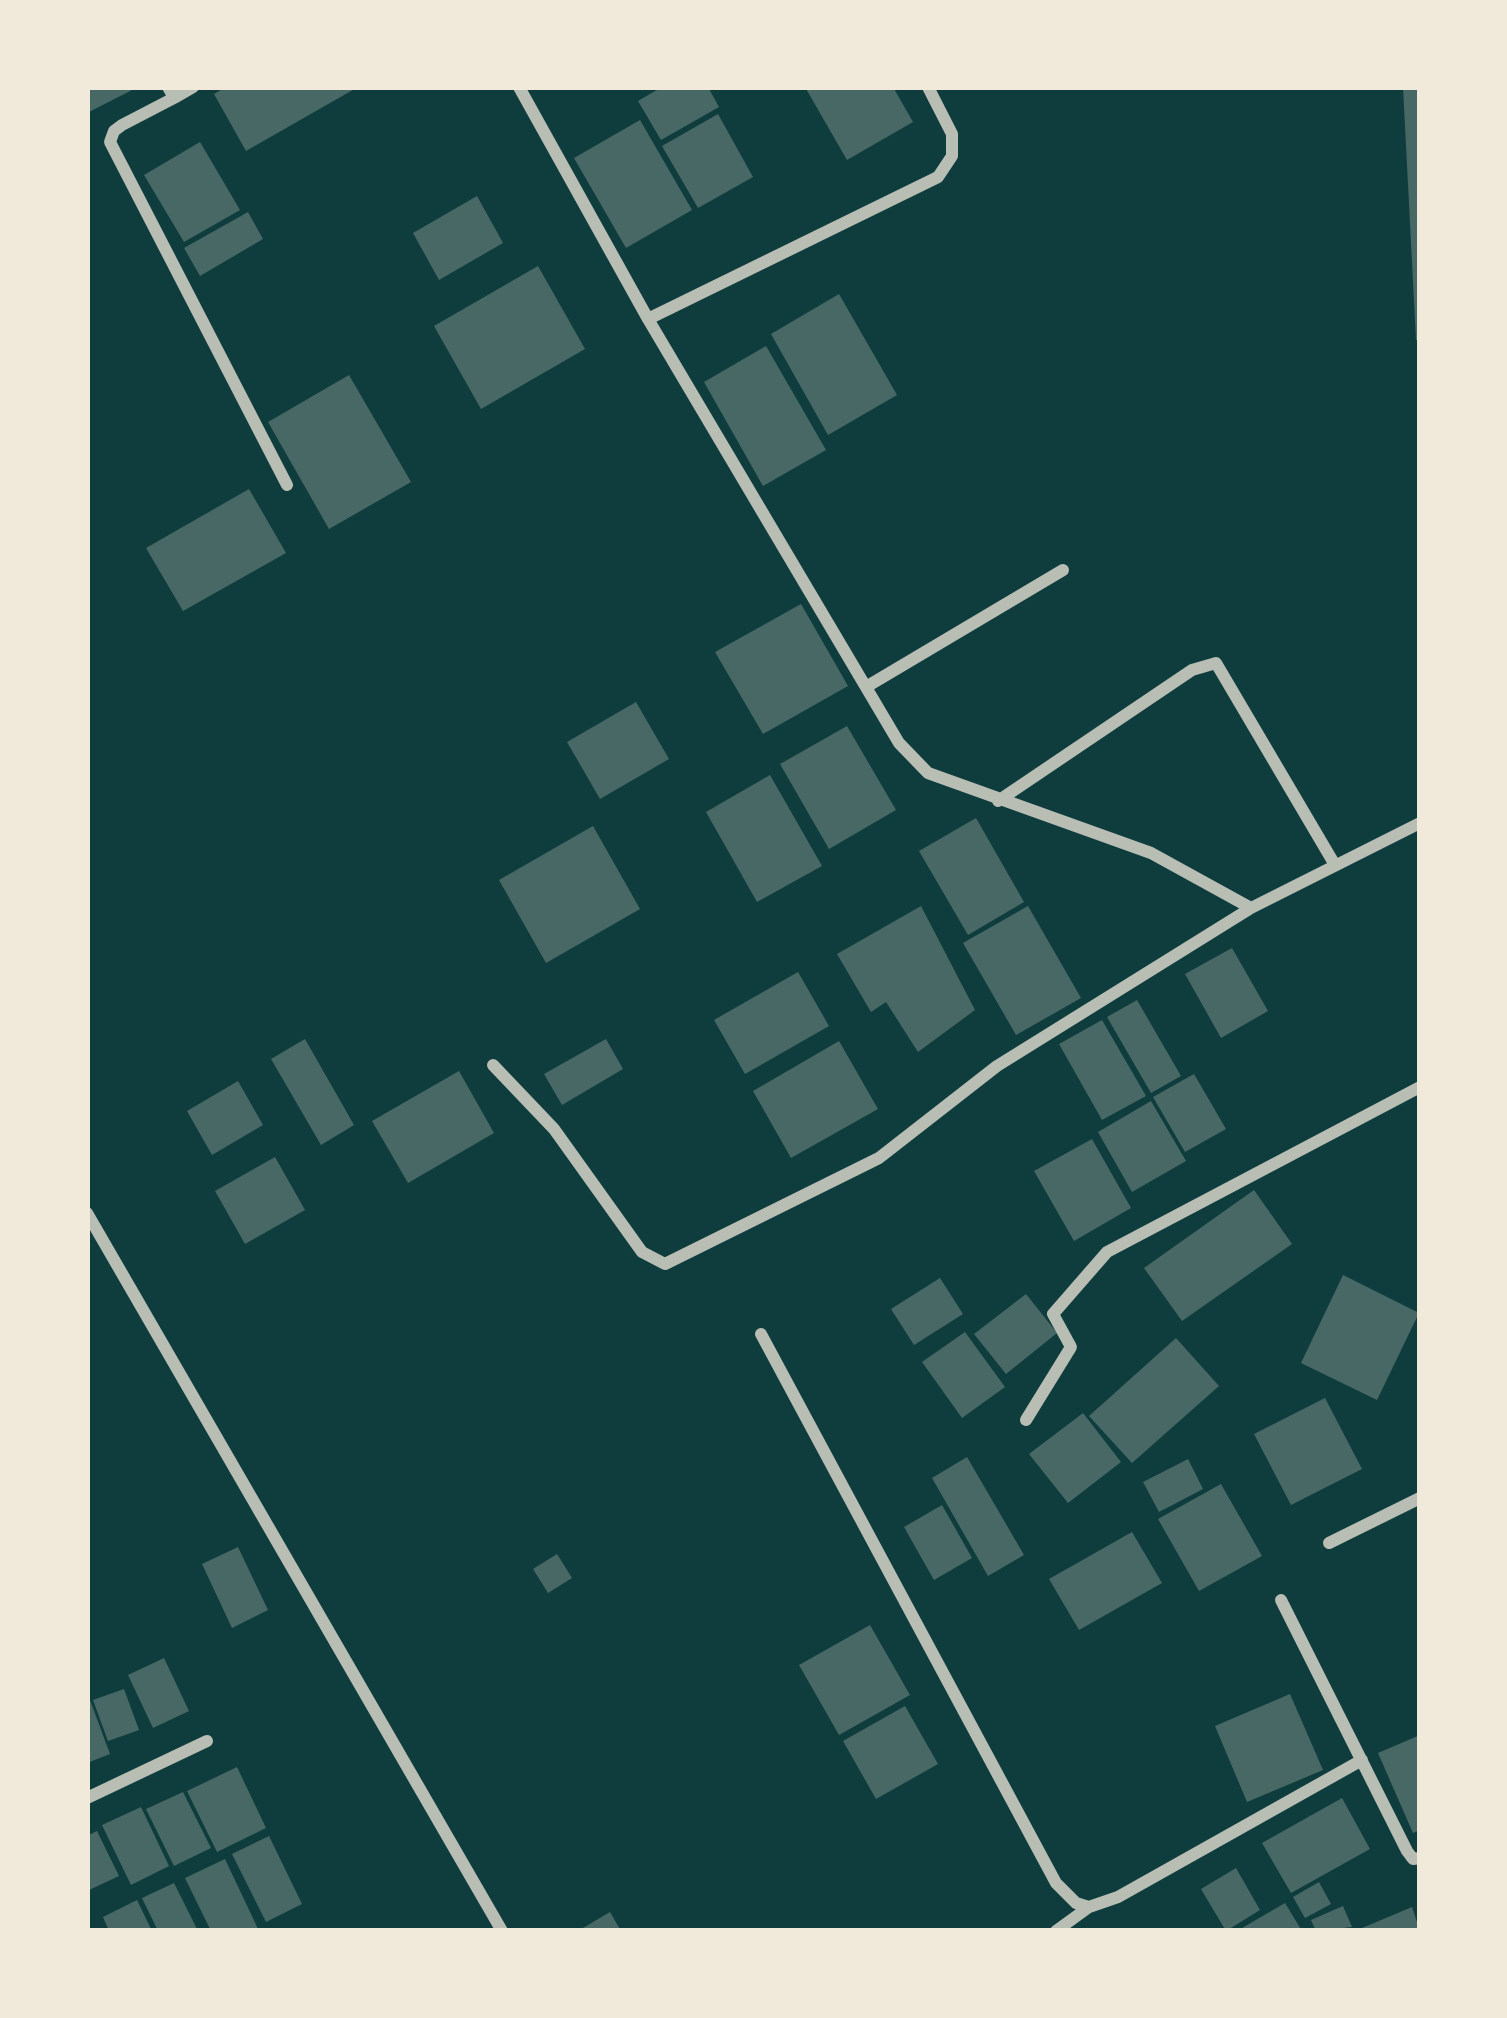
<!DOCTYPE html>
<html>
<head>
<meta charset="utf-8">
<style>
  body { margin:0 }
  #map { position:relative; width:1507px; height:2018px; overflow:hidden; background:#0f3d3e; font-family:"Archivo Narrow",sans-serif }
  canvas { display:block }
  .frame { position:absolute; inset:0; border:90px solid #f1e9da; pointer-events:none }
</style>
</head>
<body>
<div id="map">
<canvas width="1507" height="2018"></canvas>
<div class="frame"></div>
</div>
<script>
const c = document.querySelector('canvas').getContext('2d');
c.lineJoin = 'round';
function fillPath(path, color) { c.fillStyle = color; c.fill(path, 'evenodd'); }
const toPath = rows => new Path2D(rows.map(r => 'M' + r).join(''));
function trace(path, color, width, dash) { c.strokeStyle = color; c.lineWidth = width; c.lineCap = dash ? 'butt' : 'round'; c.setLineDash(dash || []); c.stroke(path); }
fillPath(toPath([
  [87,87,138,87,87,113],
  [226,87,358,87,246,151,214,94],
  [662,87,708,87,719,107,661,140,638,101],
  [805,87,893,87,913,122,847,160],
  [1403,87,1420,87,1420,340,1416,340],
  [718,114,753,177,698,208,662,146],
  [640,120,692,210,626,248,574,158],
  [200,142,240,210,184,242,144,175],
  [477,196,503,243,439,280,413,233],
  [248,212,263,239,200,276,184,248],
  [538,266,585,349,481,409,434,326],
  [839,294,897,395,828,435,771,334],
  [766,346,826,450,763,486,704,382],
  [349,375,411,482,329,529,268,422],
  [249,489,286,553,183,611,146,548],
  [801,604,848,686,763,734,715,652],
  [636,702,669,759,600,799,567,742],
  [847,726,896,810,829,849,780,764],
  [770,775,822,866,757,902,706,812],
  [976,818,1024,902,968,935,919,851],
  [593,826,640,909,546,963,499,880],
  [921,906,975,1010,918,1052,886,1002,871,1012,837,954],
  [1028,906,1081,998,1016,1035,963,943],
  [1232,948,1268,1011,1221,1038,1185,974],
  [798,972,829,1026,745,1074,714,1020],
  [1137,1000,1181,1076,1151,1093,1107,1017],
  [1102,1020,1146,1096,1102,1120,1059,1044],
  [305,1039,354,1125,321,1145,271,1059],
  [606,1039,623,1069,562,1105,544,1074],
  [839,1041,878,1109,791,1158,753,1091],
  [459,1071,494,1133,408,1183,372,1121],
  [1194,1074,1226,1129,1185,1152,1153,1097],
  [238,1081,263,1125,212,1155,187,1111],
  [1151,1101,1186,1161,1132,1192,1098,1132],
  [1092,1139,1131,1208,1074,1241,1034,1171],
  [275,1157,305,1210,245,1244,215,1191],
  [1254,1190,1292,1244,1182,1321,1144,1268],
  [1343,1275,1419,1313,1377,1400,1301,1363],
  [940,1278,963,1314,914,1345,891,1309],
  [1026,1294,1057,1333,1006,1374,974,1334],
  [965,1332,1005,1387,962,1418,922,1362],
  [1176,1338,1219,1386,1132,1463,1089,1416],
  [1325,1398,1362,1469,1291,1505,1254,1434],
  [1083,1413,1121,1462,1068,1503,1029,1454],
  [967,1457,1024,1555,988,1576,932,1478],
  [1188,1459,1203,1489,1159,1512,1143,1482],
  [1221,1484,1262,1556,1199,1591,1158,1519],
  [942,1505,972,1558,934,1580,904,1527],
  [1132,1532,1162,1583,1079,1630,1049,1579],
  [238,1547,268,1610,232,1628,202,1564],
  [557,1554,572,1578,548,1593,533,1569],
  [870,1625,910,1695,839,1735,799,1665],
  [164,1658,189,1711,153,1728,128,1675],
  [124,1689,139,1730,108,1741,93,1700],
  [87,1692,110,1754,87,1763],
  [1290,1694,1323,1770,1247,1802,1215,1726],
  [905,1706,938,1764,876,1799,843,1741],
  [1420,1735,1420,1830,1413,1833,1378,1753],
  [237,1767,266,1828,217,1852,187,1791],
  [183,1792,211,1848,174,1866,146,1809],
  [1342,1798,1370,1849,1291,1893,1262,1843],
  [141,1807,169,1866,131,1885,102,1825],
  [97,1831,119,1876,87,1891,87,1836],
  [269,1836,302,1904,266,1922,232,1854],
  [225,1859,259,1931,211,1931,185,1878],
  [1236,1868,1260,1910,1226,1931,1201,1889],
  [1319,1882,1331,1904,1305,1918,1293,1897],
  [174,1883,198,1931,158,1931,142,1898],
  [137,1900,152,1931,109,1931,103,1917],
  [1285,1903,1302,1931,1237,1931],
  [1343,1906,1352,1927,1316,1931,1311,1920],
  [1412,1907,1420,1931,1355,1931],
  [610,1912,621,1931,578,1931]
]), '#486865');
trace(toPath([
  [168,87,174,98,193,87],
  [519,87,648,319,938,177,952,156,952,134,928,87],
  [174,98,122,125,114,131,110,142,287,485],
  [648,319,899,743,928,773,1151,853,1251,908,1420,823],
  [866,687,1063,570],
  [998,801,1192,670,1216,663,1335,865],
  [493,1065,554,1129,642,1252,665,1264,879,1158,997,1066,1251,908],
  [87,1213,502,1931],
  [761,1334,1056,1883,1076,1903,1089,1907],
  [1026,1420,1071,1347,1053,1314,1107,1252,1420,1087],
  [1329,1543,1420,1498],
  [1281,1600,1407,1851,1413,1859,1420,1858],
  [87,1798,207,1741],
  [1056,1931,1089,1907,1118,1897,1362,1760]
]), '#b8beb3', 12);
</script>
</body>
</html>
